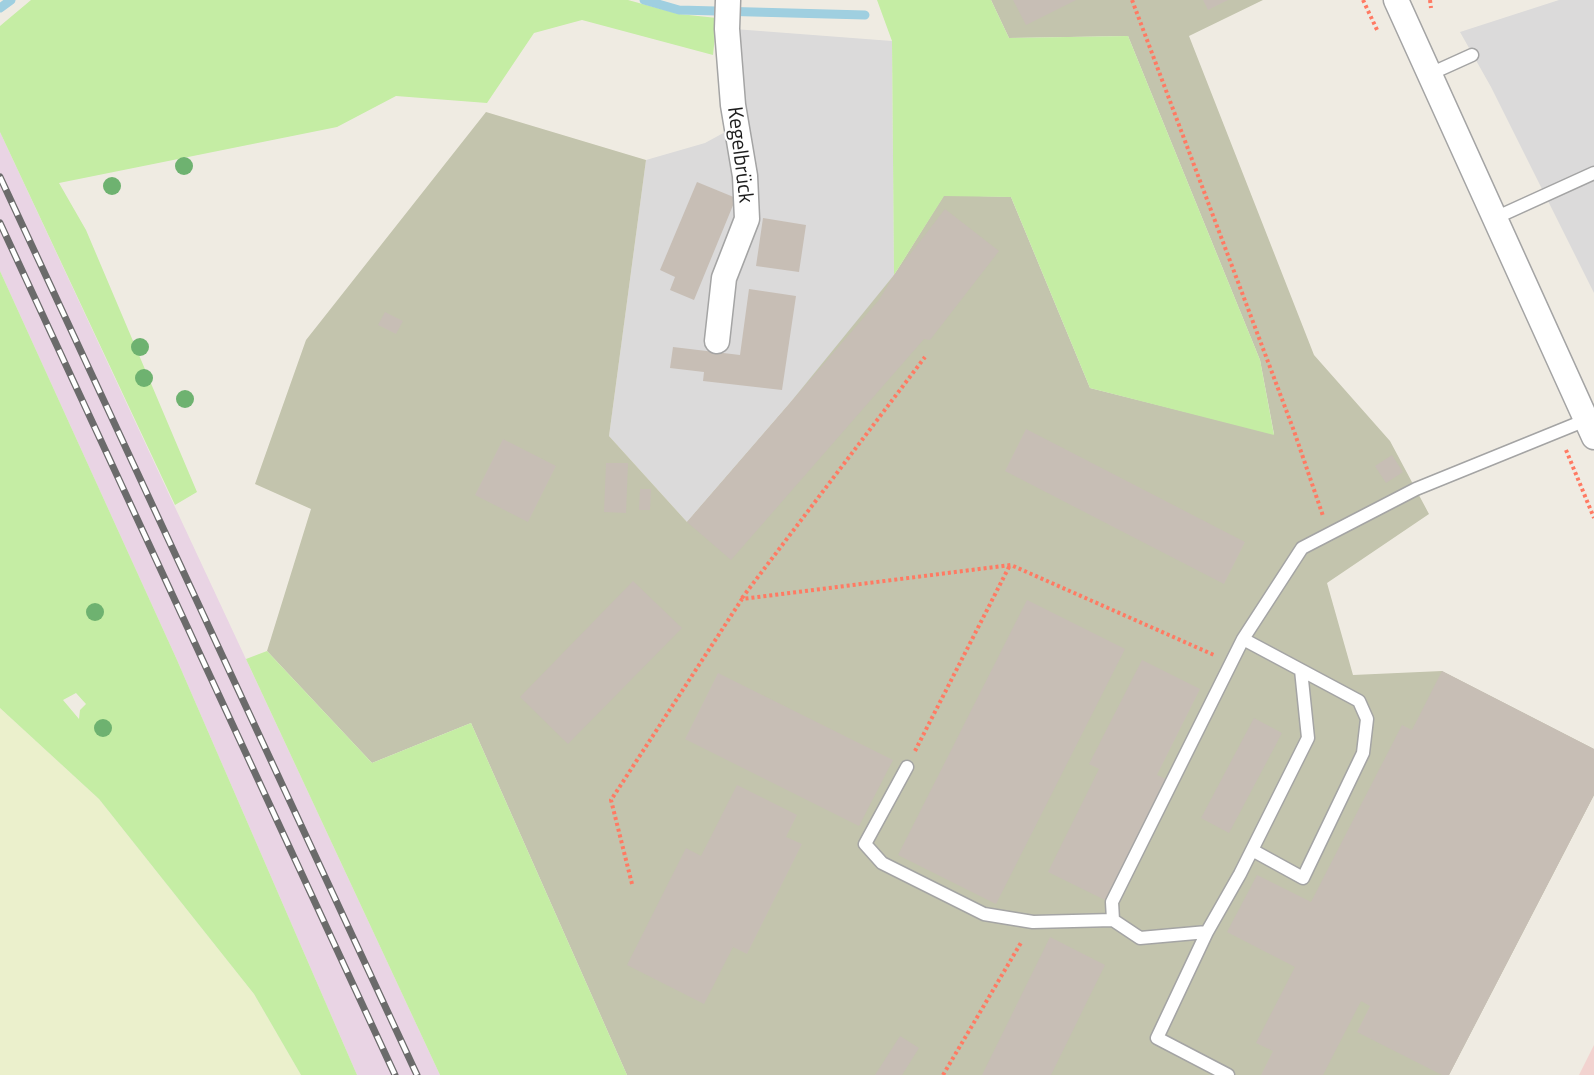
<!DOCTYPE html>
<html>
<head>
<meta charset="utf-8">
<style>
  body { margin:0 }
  canvas { display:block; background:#efebe2 }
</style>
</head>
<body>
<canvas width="1594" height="1075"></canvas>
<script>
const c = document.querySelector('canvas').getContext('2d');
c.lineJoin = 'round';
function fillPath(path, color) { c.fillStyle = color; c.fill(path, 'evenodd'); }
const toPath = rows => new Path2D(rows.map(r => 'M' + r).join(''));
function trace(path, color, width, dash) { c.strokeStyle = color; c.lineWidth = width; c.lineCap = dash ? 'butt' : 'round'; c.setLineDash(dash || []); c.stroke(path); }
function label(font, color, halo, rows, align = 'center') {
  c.font = font + ' "Titillium Web",sans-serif'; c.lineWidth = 4.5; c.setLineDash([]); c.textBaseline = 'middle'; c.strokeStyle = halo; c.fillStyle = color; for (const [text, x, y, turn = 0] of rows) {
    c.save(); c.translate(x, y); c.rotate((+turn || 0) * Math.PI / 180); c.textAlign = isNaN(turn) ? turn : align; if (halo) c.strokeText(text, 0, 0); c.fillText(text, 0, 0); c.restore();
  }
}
fillPath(toPath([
  [1559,0,1594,0,1594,293,1491,87,1460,32],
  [721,28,892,41,894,275,879,300,687,522,609,436,646,160,705,143,727,131]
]), '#dbdada');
fillPath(toPath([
  [1594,1045,1594,1075,1579,1075]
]), '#f2d3d0');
fillPath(toPath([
  [0,132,440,1075,357,1075,177,660,0,271]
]), '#e9d4e4');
fillPath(toPath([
  [991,0,1263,0,1189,36,1314,355,1390,441,1429,514,1327,583,1353,675,1442,671,1594,749,1594,795,1449,1075,627,1075,471,723,372,763,267,651,311,509,255,484,306,340,486,112,646,160,609,436,687,522,790,403,894,275,944,195,1011,197,1090,388,1274,434,1260,360,1128,36,1009,38]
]), '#c3c4ad');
fillPath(toPath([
  [0,708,99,799,254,994,301,1075,0,1075]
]), '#ebf0cc');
fillPath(toPath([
  [31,0,628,0,679,14,717,18,713,55,582,20,534,33,487,103,396,96,337,127,59,183,86,230,197,492,175,505,0,132,0,26],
  [877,0,991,0,1009,38,1128,36,1260,360,1274,435,1090,388,1011,197,944,196,894,275,892,41],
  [0,271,177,660,357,1075,301,1075,254,994,99,799,0,708],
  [76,693,86,704,80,710,79,719,63,700],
  [267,651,372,763,471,723,627,1075,440,1075,246,659]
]), '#c5eda4');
trace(toPath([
  [644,0,679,10,865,15],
  [0,8,11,0]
]), '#9fcfe0', 9);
fillPath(toPath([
  [1013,0,1076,0,1026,25],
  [1203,0,1228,0,1208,10],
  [697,182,736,198,694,300,670,290,675,277,660,270],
  [945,209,999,251,930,340,924,339,731,560,687,522,879,300,894,275],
  [763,218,806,225,799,272,756,266],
  [749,289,796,296,782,390,703,381,704,372,670,368,673,347,740,355],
  [385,312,403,321,396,334,378,325],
  [1026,429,1245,542,1224,584,1005,471],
  [503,439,556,466,528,522,475,495],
  [1392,455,1403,472,1386,483,1375,466],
  [606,463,628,463,626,513,604,512],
  [640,489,651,489,650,510,639,510],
  [633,581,682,628,568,744,520,697],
  [1027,600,1125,649,996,904,898,855],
  [1142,660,1200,689,1157,775,1170,781,1109,902,1048,872,1099,769,1089,764],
  [1442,671,1594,749,1594,795,1449,1075,1442,1075,1357,1032,1370,1006,1361,1001,1323,1075,1261,1075,1273,1051,1256,1043,1295,967,1227,932,1257,875,1311,902,1402,725,1412,730],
  [718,673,893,760,859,826,685,739],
  [1254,718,1282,733,1229,833,1201,818],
  [737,785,797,815,786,837,802,844,747,954,733,947,704,1004,627,965,686,848,701,856],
  [1050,937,1105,965,1051,1075,982,1075],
  [900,1036,919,1048,902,1075,875,1075]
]), '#c7beb5');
const lane = toPath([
  [1430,74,1472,55],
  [1495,218,1594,173],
  [907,767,865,844,882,863,984,914,1033,922,1113,920],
  [1252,850,1303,878,1363,753,1367,719,1359,701,1301,670],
  [1207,932,1140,938,1113,920,1112,902,1243,639],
  [1228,1075,1157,1038,1207,932,1240,874,1308,738,1301,670,1243,639,1302,548,1416,489,1586,420]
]);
const street = toPath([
  [1396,0,1594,437],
  [717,341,724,278,747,219,745,176,733,105,727,29,728,0]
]);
trace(lane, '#a4a4a4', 15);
trace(street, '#a4a4a4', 27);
trace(toPath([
  [1132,0,1294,431,1323,516],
  [1363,0,1378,32],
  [1430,0,1431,8],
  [1566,450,1594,518],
  [742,598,925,357],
  [915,751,1010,565],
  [632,884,611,800,742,599,1011,565,1214,655],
  [943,1075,1022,941]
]), '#ff7a63', 4, [3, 3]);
trace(lane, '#fff', 12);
trace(street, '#fff', 24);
const rail = toPath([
  [0,177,417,1075],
  [0,223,395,1075]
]);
trace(rail, '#6b6b6b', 7);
trace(rail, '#fff', 4.5, [14]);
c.fillStyle = '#6eb270';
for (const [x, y] of [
  [184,166],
  [112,186],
  [140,347],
  [144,378],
  [185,399],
  [95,612],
  [103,728]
]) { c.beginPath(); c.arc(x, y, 9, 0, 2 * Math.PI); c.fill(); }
label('21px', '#1d1d1d', '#fff', [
  ["Kegelbrück",739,155,83]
]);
</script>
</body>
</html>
